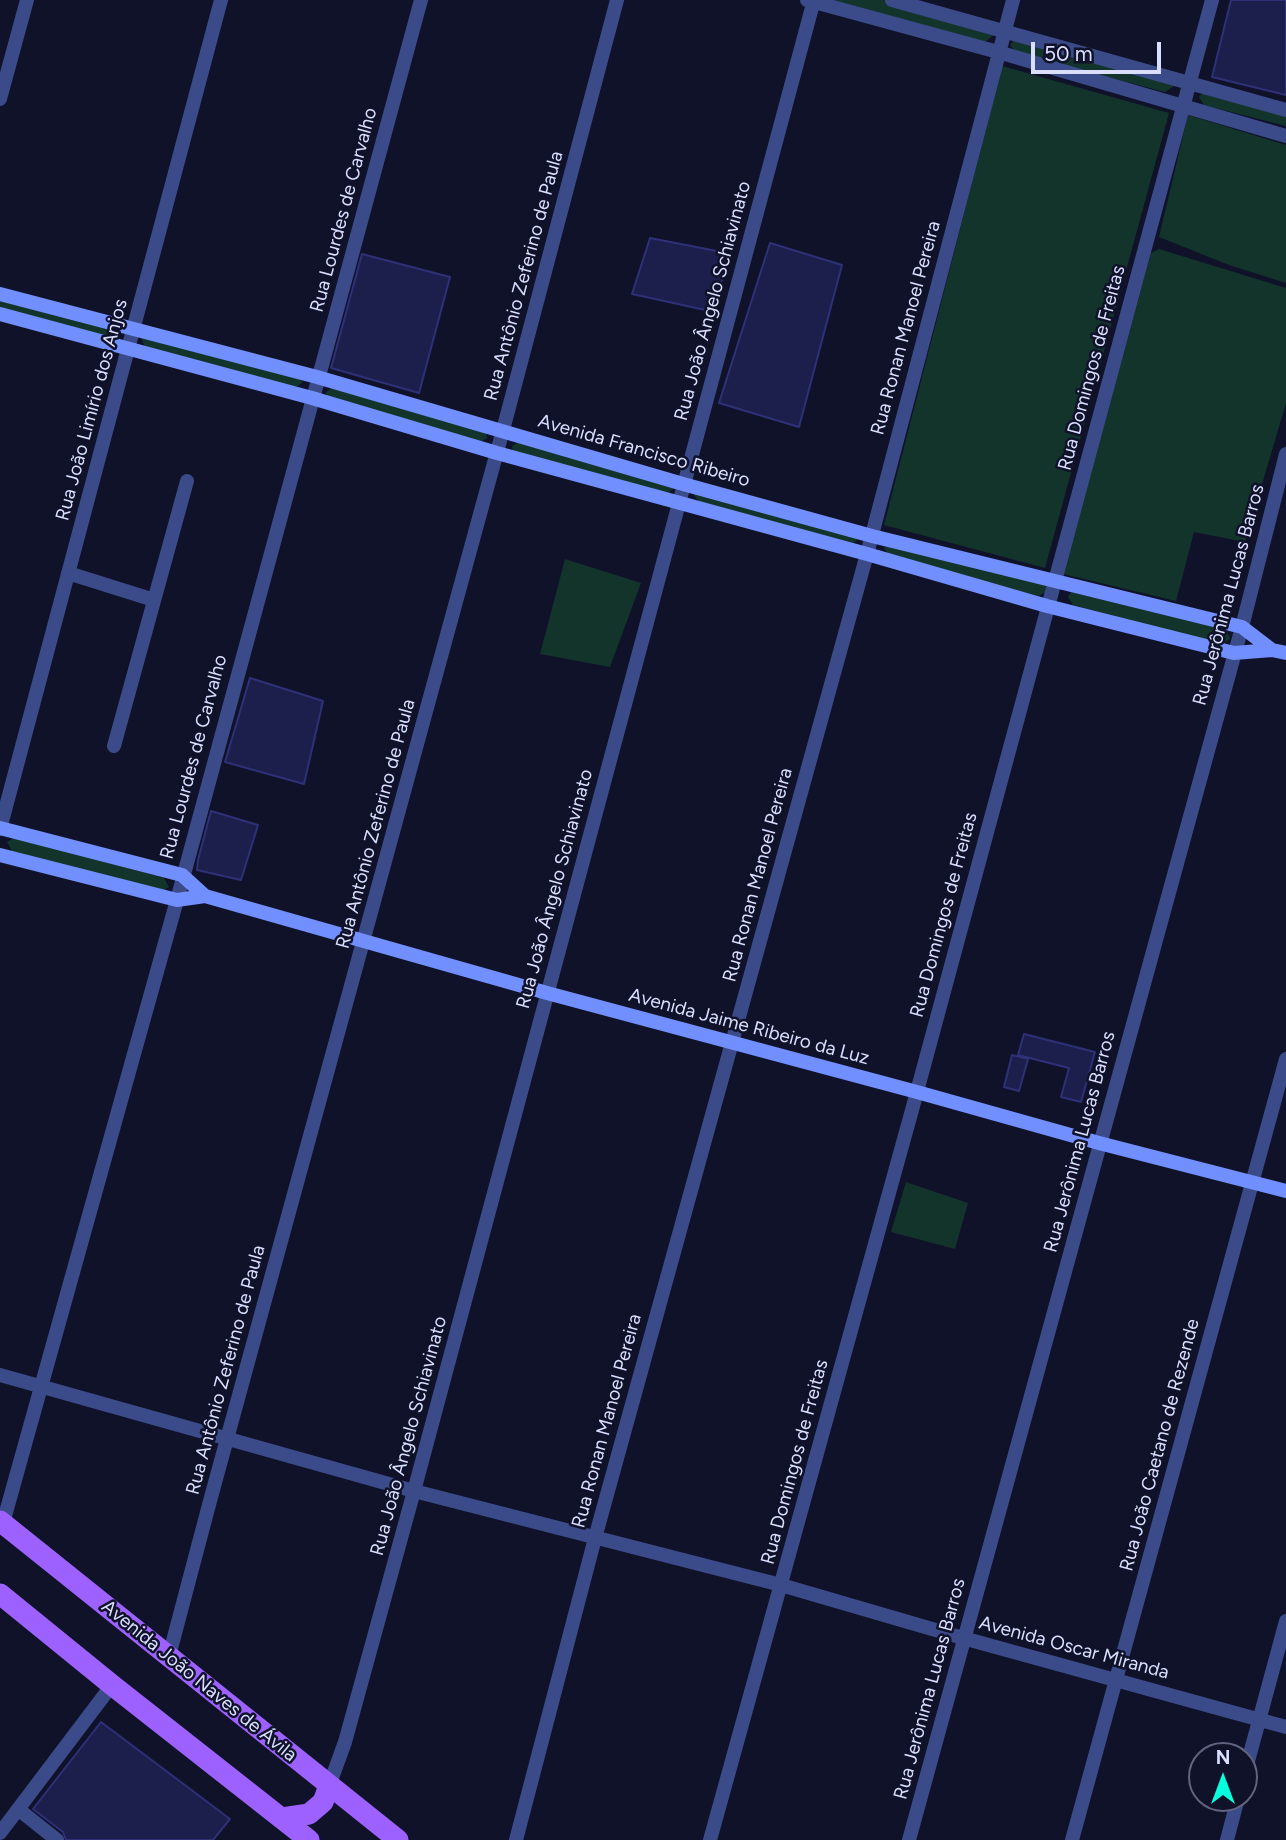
<!DOCTYPE html>
<html>
<head>
<meta charset="utf-8">
<style>
  body { margin:0 }
  #map { position:relative; width:1286px; height:1840px; overflow:hidden; background:#10122a; font-family:Figtree,sans-serif }
  canvas { display:block }
  .north { position:absolute; left:1188px; top:1742px; width:70px; height:70px; box-sizing:border-box; background:#10122a; border:2px solid #61647f; border-radius:50%; rotate:0deg; font-size:19px; font-weight:700; line-height:28px; text-align:center; color:#dadeff }
  .north::after { content:''; display:block; margin:auto; width:24px; height:32px; background:#06ffdc; clip-path:polygon(50% 0,100% 100%,50% 72%,0 100%) }
  .scale { position:absolute; left:1031px; top:42px; width:130px; height:32px; box-sizing:border-box; border:4px solid #dadeff; border-top:0; padding-left:9px; font-size:21px; line-height:24px; white-space:nowrap; color:#dadeff; -webkit-text-stroke:5px #10122a; paint-order:stroke }
</style>
</head>
<body>
<div id="map">
<canvas width="1286" height="1840"></canvas>
<div class="north">N</div>
<div class="scale">50 m</div>
</div>
<script>
const c = document.querySelector('canvas').getContext('2d');
c.lineJoin = 'round';
function fillPath(path, color) { c.fillStyle = color; c.fill(path, 'evenodd'); }
const toPath = rows => new Path2D(rows.map(r => 'M' + r).join(''));
function trace(path, color, width, dash) { c.strokeStyle = color; c.lineWidth = width; c.lineCap = dash ? 'butt' : 'round'; c.setLineDash(dash || []); c.stroke(path); }
function label(font, color, halo, rows, align = 'center') {
  c.font = font + ' Figtree,sans-serif'; c.lineWidth = 5; c.setLineDash([]); c.textBaseline = 'middle'; c.strokeStyle = halo; c.fillStyle = color; for (const [text, x, y, turn = 0] of rows) {
    c.save(); c.translate(x, y); c.rotate((+turn || 0) * Math.PI / 180); c.textAlign = isNaN(turn) ? turn : align; if (halo) c.strokeText(text, 0, 0); c.fillText(text, 0, 0); c.restore();
  }
}
fillPath(toPath([
  [833,0,883,0,988,27,994,35,985,42],
  [1014,40,1173,85,1173,87,1165,92,1016,53,1010,45],
  [1002,66,1169,113,1045,568,884,525],
  [1203,92,1286,111,1286,126,1204,105,1199,97],
  [1188,115,1286,145,1286,283,1229,265,1159,237],
  [1159,249,1286,288,1286,403,1245,542,1194,532,1176,601,1063,574,1151,253],
  [0,292,121,332,121,333,113,338,0,307],
  [141,337,301,377,302,383,294,388,145,347],
  [334,387,486,432,487,438,479,443,327,398,326,392],
  [520,441,675,488,667,493,513,452,512,446],
  [698,490,857,539,857,540,853,543,700,503,694,495],
  [888,544,1046,585,1047,591,1039,596,889,556,884,548],
  [565,559,641,583,610,667,540,654],
  [1071,592,1226,630,1230,639,1222,644,1073,605,1068,597],
  [15,837,164,878,169,887,161,892,12,851,7,842],
  [906,1182,968,1203,955,1249,891,1232]
]), '#13342b');
const building = toPath([
  [1231,0,1286,0,1286,95,1212,77,1231,0],
  [650,238,732,254,710,311,632,294,650,238],
  [770,243,842,265,799,427,719,403,770,243],
  [362,254,450,277,419,393,331,368,362,254],
  [250,678,323,701,304,784,225,762,250,678],
  [211,811,258,825,241,880,197,870,198,860,211,811],
  [1024,1034,1095,1052,1081,1102,1061,1097,1069,1068,1018,1055,1024,1034],
  [1012,1055,1028,1059,1019,1091,1004,1087,1012,1055],
  [101,1722,230,1819,213,1840,66,1840,63,1832,33,1809,101,1722]
]);
fillPath(building, '#1c1e4b');
trace(building, '#2e3177', 2);
trace(toPath([
  [807,0,998,52,1286,136],
  [892,0,1286,110],
  [0,99,27,0],
  [68,573,154,600],
  [114,746,187,481],
  [0,829,221,0],
  [0,1375,414,1491,781,1585,963,1638,1286,1727],
  [3,1523,177,900,421,0],
  [169,1656,210,1501,503,430,617,0],
  [1244,1776,1286,1621],
  [329,1786,345,1742,414,1491,814,0],
  [18,1809,57,1840],
  [0,1833,112,1685],
  [516,1840,595,1538,867,554,1013,0],
  [710,1840,912,1110,1212,0],
  [909,1840,1242,627,1286,454],
  [1072,1840,1286,1059],
  [1227,1840,1238,1798]
]), '#3b4b89', 14);
trace(toPath([
  [0,294,317,377,683,484,872,536,1242,627,1272,650],
  [0,314,312,398,497,453,867,554,1047,606,1234,653,1272,650,1286,653],
  [0,828,182,875,205,896],
  [0,855,177,900,205,896,547,993,917,1092,1099,1143,1286,1191]
]), '#718fff', 14);
trace(toPath([
  [0,1521,398,1840],
  [0,1594,112,1685,309,1840],
  [282,1818,309,1814,323,1802,329,1786]
]), '#9d61ff', 21);
label('19px', '#dadeff', '#10122a', [
  ["Rua Lourdes de Carvalho",344,210,-75],
  ["Rua Antônio Zeferino de Paula",524,276,-75],
  ["Rua João Ângelo Schiavinato",713,301,-75],
  ["Rua Ronan Manoel Pereira",906,328,-75],
  ["Rua Domingos de Freitas",1092,368,-75],
  ["Rua João Limírio dos Anjos",92,410,-75],
  ["Avenida Francisco Ribeiro",644,451,16],
  ["Rua Jerônima Lucas Barros",1229,595,-75],
  ["Rua Lourdes de Carvalho",194,757,-75],
  ["Rua Antônio Zeferino de Paula",376,824,-75],
  ["Rua Ronan Manoel Pereira",758,875,-75],
  ["Rua João Ângelo Schiavinato",555,889,-75],
  ["Rua Domingos de Freitas",944,915,-75],
  ["Avenida Jaime Ribeiro da Luz",749,1027,15],
  ["Rua Jerônima Lucas Barros",1080,1142,-75],
  ["Rua Antônio Zeferino de Paula",226,1370,-75],
  ["Rua Ronan Manoel Pereira",607,1421,-75],
  ["Rua João Ângelo Schiavinato",409,1436,-75],
  ["Rua João Caetano de Rezende",1160,1445,-75],
  ["Rua Domingos de Freitas",795,1462,-75],
  ["Avenida Oscar Miranda",1074,1648,15],
  ["Avenida João Naves de Ávila",199,1681,39],
  ["Rua Jerônima Lucas Barros",930,1689,-75]
]);
</script>
</body>
</html>
